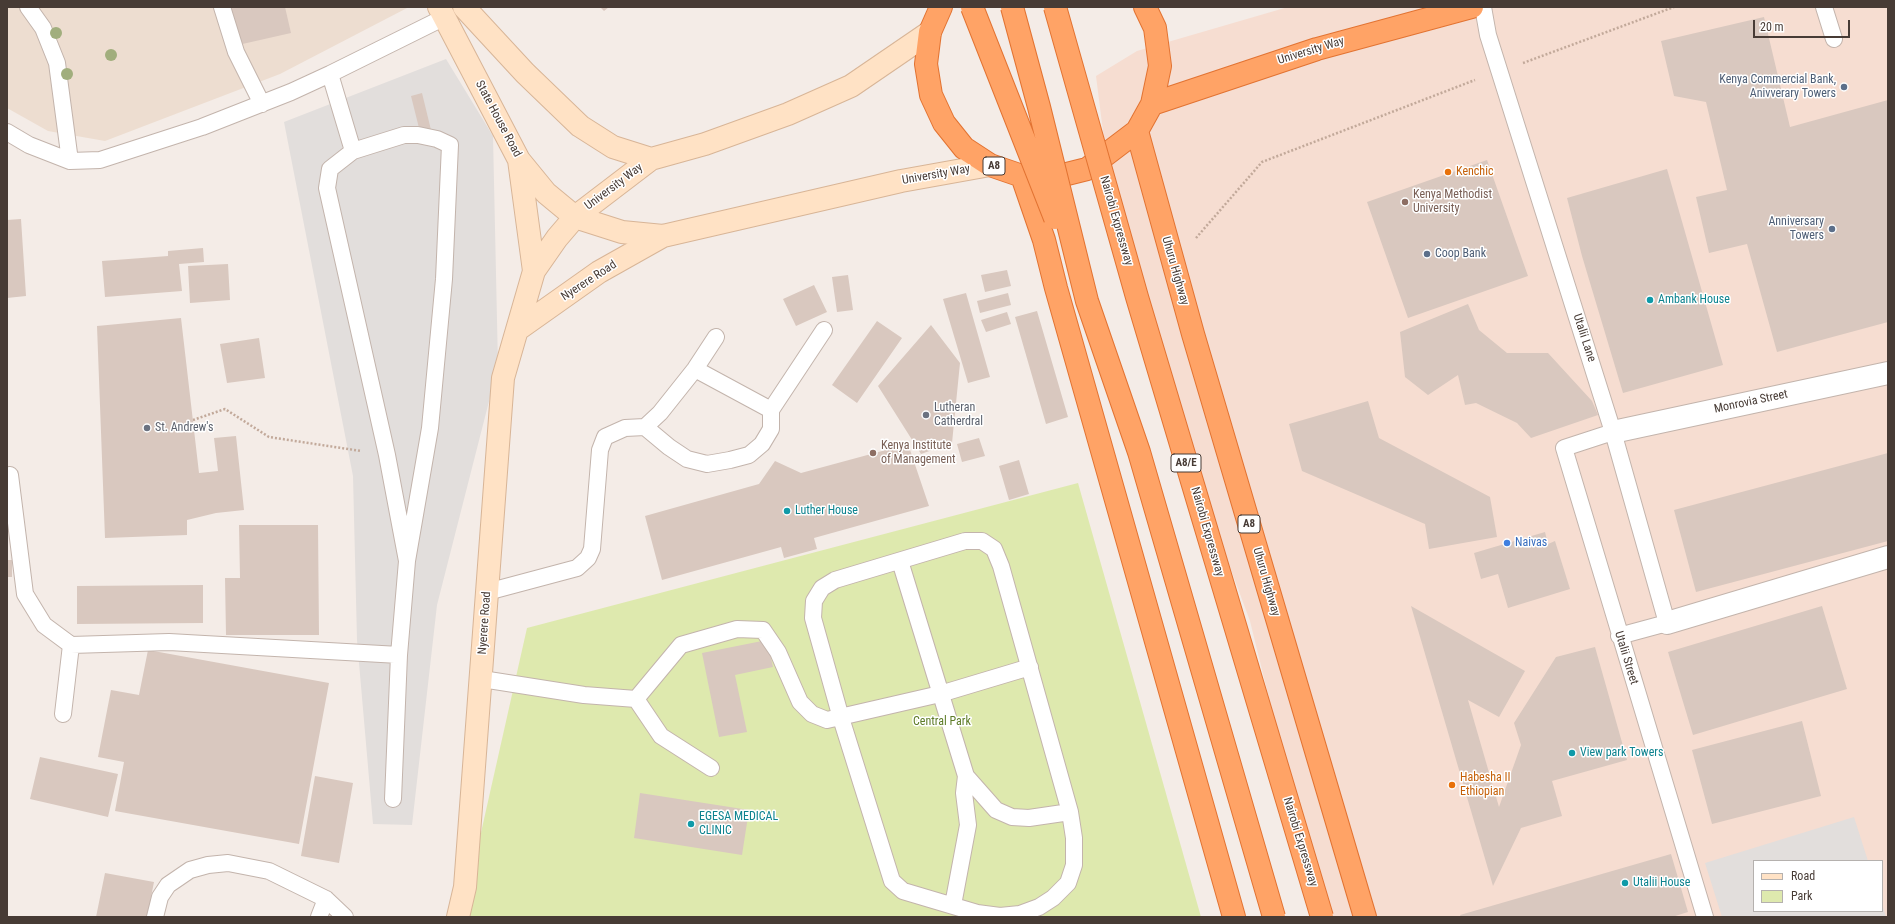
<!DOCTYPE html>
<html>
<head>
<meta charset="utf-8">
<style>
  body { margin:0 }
  #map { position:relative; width:1895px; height:924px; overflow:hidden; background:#f4ece7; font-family:"Roboto Condensed",sans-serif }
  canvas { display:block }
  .frame { position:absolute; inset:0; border:8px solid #473b35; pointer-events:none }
  .legend { position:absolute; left:1753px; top:860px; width:130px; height:52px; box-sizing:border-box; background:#fff; border:1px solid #b5b1ae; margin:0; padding:5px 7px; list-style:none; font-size:12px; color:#473b35 }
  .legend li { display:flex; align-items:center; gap:8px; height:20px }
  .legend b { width:20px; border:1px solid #b5b1ae }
  .scale { position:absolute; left:1753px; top:20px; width:97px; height:18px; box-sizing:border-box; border:2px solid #473b35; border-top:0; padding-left:5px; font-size:12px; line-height:14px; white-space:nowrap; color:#473b35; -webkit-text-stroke:3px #fff; paint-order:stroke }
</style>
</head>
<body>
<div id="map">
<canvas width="1895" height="924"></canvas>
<div class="frame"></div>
<ul class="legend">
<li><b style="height:5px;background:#ffe2c5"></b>Road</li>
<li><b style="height:11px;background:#dee9ae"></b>Park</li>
</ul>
<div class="scale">20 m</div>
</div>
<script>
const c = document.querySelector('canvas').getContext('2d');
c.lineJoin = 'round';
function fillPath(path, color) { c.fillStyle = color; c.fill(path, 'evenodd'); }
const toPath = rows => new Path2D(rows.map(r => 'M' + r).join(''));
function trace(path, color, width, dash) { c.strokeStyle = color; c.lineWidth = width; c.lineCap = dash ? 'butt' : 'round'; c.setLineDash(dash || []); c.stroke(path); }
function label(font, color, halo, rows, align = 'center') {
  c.font = font + ' "Roboto Condensed",sans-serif'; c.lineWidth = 3; c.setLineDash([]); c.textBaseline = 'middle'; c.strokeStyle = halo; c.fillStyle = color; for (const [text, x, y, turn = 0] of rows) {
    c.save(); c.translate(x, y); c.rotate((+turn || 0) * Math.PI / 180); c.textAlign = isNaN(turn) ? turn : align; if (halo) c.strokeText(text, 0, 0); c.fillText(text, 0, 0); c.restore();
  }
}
fillPath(toPath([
  [1288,7,1888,7,1888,917,1323,917,1250,621,1121,273,1096,76,1137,51],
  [1754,861,1882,861,1882,911,1754,911]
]), '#f6ddd1');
fillPath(toPath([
  [7,7,409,7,280,74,105,141,48,131,7,108]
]), '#edddd0');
fillPath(toPath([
  [1078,483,1201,917,462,917,527,628]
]), '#dee9ae');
fillPath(toPath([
  [446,59,493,136,498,366,437,605,412,825,373,824,357,640,353,476,284,122],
  [1854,817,1868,861,1754,861,1754,911,1882,911,1882,904,1886,917,1722,917,1705,863]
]), '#e2dedc');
fillPath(toPath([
  [229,7,285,7,291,33,238,45],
  [600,7,609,7,604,11],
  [1764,17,1790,127,1888,100,1888,322,1777,352,1747,244,1709,253,1696,197,1727,190,1706,102,1674,96,1661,41],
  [422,93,431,130,420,132,411,96],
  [1487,160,1528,276,1408,318,1367,202],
  [1667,169,1723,365,1623,393,1582,256,1567,198],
  [21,219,26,296,7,298,7,220],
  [203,248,204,262,179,264,182,291,105,297,102,261,168,256,168,251],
  [228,264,230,300,190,303,188,266],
  [1007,270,1011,286,985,292,981,275],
  [848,275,853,310,837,312,832,277],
  [814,285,827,312,796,326,783,299],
  [966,293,990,377,968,383,943,299],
  [1008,293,1011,305,980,313,977,301],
  [1468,304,1479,330,1507,353,1548,353,1592,401,1598,415,1531,438,1517,423,1476,403,1465,405,1458,375,1428,395,1405,377,1400,332],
  [1037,311,1068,417,1046,424,1015,317],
  [1007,312,1011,324,986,332,981,320],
  [181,318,199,473,218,471,214,438,236,436,244,510,216,513,187,520,187,535,105,538,97,326],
  [877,321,902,338,857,403,832,385],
  [931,325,960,363,952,443,921,454,878,386],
  [259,338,265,378,227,383,220,344],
  [1368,401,1379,438,1490,497,1497,537,1429,549,1425,524,1302,471,1289,424],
  [979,438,985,456,962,462,957,444],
  [908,444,929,506,814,538,817,549,784,558,781,547,662,580,645,516,759,484,775,461,801,473],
  [1888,453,1888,541,1696,592,1674,510],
  [1019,460,1029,494,1009,500,999,466],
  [239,525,318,525,319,635,226,635,225,578,240,578],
  [1545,532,1548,544,1555,541,1570,589,1508,608,1498,574,1481,579,1474,553],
  [7,560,12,560,12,577,7,577],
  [203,585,203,623,77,624,77,586],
  [1411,606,1525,671,1499,717,1468,700,1499,807,1521,745,1514,723,1556,657,1595,647,1627,760,1552,781,1562,816,1521,828,1493,886],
  [1822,606,1847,689,1693,735,1668,652],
  [767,640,773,667,735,675,747,732,719,737,702,653],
  [148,650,329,683,299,844,115,811,124,762,98,757,111,690,139,695],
  [1802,721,1821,796,1712,824,1692,750],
  [40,757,118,774,108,817,30,799],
  [315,776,353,783,339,863,301,856],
  [640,793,749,810,742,855,634,838],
  [1671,854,1688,912,1672,917,1461,917,1460,915],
  [105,873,154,882,147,917,96,917]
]), '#d9c8bf');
const lane = toPath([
  [28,7,43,28,57,63,70,161],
  [222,7,236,52,262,104],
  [1483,7,1488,35,1613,432,1667,623,1619,636],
  [1824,7,1834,39],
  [330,74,353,151],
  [7,132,29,145,70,161,100,160,202,127,291,92,330,74,445,17],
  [695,369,771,410],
  [645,427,669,447,687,459,707,464,730,460,749,455,762,444,771,429,771,410,824,330],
  [1613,432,1564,448,1705,917],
  [10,475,25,594,44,625,71,645,169,642,399,655],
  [965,541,982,541,994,549,1001,566,1070,812,1074,838,1074,865,1068,883,1053,898,1039,907,1020,914,1000,916,977,913,903,891,892,881,841,718,813,618,814,601,822,588,835,580,965,541],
  [900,561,966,776,964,793,968,825,953,905],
  [487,592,577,568,588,558,592,549,600,450,605,437,625,428,645,427,660,413,695,369,716,337],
  [482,679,584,695,636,699,661,736,711,768],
  [636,699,681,645,737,629,763,630,778,652,800,702,812,714,827,720,940,694,1030,667],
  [63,714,71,645],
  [966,776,996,810,1012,817,1029,818,1070,812],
  [393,799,399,655,407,561,430,428,444,279,450,145,437,139,418,135,404,135,353,151,330,169,327,188,387,455,407,561],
  [155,917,160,897,168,885,190,870,208,865,228,863,269,871,326,899,345,917],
  [319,917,326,899]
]);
const street = toPath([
  [1613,432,1888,373],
  [1667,623,1888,557]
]);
const secondary = toPath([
  [439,7,519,160,546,193,575,217,622,232,663,236,901,181,990,165],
  [464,7,525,73,580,126,613,147,651,159],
  [519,160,534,271],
  [517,330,599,272,663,236],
  [458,917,465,887,503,378,534,271,557,238,575,217,651,159,705,144,788,114,851,86,930,32]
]);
const highway = toPath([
  [941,7,930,32,926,64,931,95,944,123,964,148,990,165,1022,176,1055,177,1087,169,1137,131,1152,104,1160,66,1155,28,1145,7],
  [1152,104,1317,49,1472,7],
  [1137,131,1193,334,1365,917],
  [1022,176,1044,240,1056,288,1234,917]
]);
trace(lane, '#c3b4ac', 18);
trace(street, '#c3b4ac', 24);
trace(secondary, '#d8b597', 24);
trace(highway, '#e27332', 24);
trace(toPath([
  [1523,63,1674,7],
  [1196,238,1262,162,1475,80],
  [193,420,225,409,269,437,361,451]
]), '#c2a99a', 2.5, [2, 2]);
trace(lane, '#fff', 16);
trace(street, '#fff', 22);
trace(secondary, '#ffe2c5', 22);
trace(highway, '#ffa366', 22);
const highwayBridge = toPath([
  [972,7,1055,218],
  [1012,7,1039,107,1087,301,1139,452,1274,917],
  [1055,7,1137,297,1322,917]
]);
trace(highwayBridge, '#e27332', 24, []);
trace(highwayBridge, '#ffa366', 22);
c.fillStyle = '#a1ae7d';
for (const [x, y] of [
  [56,33],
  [111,55],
  [67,74]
]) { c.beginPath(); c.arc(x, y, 6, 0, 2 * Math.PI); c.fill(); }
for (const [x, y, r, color] of [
  [1844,87,4,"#5c6f8a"],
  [1448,172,4,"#e8710a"],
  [1405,202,4,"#8d6e63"],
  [1832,229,4,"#5c6f8a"],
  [1427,254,4,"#5c6f8a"],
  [1650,300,4,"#0f9aa8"],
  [926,415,4,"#6b7280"],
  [147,428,4,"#6b7280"],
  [873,453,4,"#8d6e63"],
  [787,511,4,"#0f9aa8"],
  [1507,543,4,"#3f7fe0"],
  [1572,753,4,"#0f9aa8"],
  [1452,785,4,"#e8710a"],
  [691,824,4,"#0f9aa8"],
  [1625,883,4,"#0f9aa8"]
]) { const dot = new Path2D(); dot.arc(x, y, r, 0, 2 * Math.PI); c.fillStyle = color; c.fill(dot); trace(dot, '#fff', 1.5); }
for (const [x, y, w] of [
  [994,166,22],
  [1186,463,30],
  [1249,524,22]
]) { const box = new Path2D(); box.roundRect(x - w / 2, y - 9, w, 18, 3); c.fillStyle = '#fff'; c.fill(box); trace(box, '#473b35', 1); }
label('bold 11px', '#473b35', null, [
  ["A8",994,166],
  ["A8/E",1186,463],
  ["A8",1249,524]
]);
label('12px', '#473b35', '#fff', [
  ["University Way",1311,51,-17],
  ["State House Road",498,119,62],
  ["University Way",936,175,-10],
  ["University Way",614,187,-37],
  ["Nairobi Expressway",1116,221,74],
  ["Uhuru Highway",1175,271,74],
  ["Nyerere Road",589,281,-33],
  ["Utalii Lane",1584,338,72],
  ["Monrovia Street",1751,402,-12],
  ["Nairobi Expressway",1207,532,74],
  ["Uhuru Highway",1266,582,74],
  ["Nyerere Road",485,623,-86],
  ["Utalii Street",1626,658,73],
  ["Nairobi Expressway",1300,842,73]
]);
label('12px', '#4e5e75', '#fff', [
  ["Kenya Commercial Bank,",1836,80],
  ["Anivverary Towers",1836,94],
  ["Anniversary",1824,222],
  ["Towers",1824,236],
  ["Coop Bank",1435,254,"left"]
], 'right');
label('12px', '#c56008', '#fff', [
  ["Kenchic",1456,172],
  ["Habesha II",1460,778],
  ["Ethiopian",1460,792]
], 'left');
label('12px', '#785e54', '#fff', [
  ["Kenya Methodist",1413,195],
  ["University",1413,209],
  ["Kenya Institute",881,446],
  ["of Management",881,460]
], 'left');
label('12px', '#0d838f', '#fff', [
  ["Ambank House",1658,300],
  ["Luther House",795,511],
  ["View park Towers",1580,753],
  ["EGESA MEDICAL",699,817],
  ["CLINIC",699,831],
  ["Utalii House",1633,883]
], 'left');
label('12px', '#5b616d', '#fff', [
  ["Lutheran",934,408],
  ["Catherdral",934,422],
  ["St. Andrew's",155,428]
], 'left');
label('12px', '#366cbe', '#fff', [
  ["Naivas",1515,543]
], 'left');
label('12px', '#5d7b27', '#fff', [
  ["Central Park",942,722]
]);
</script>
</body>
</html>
